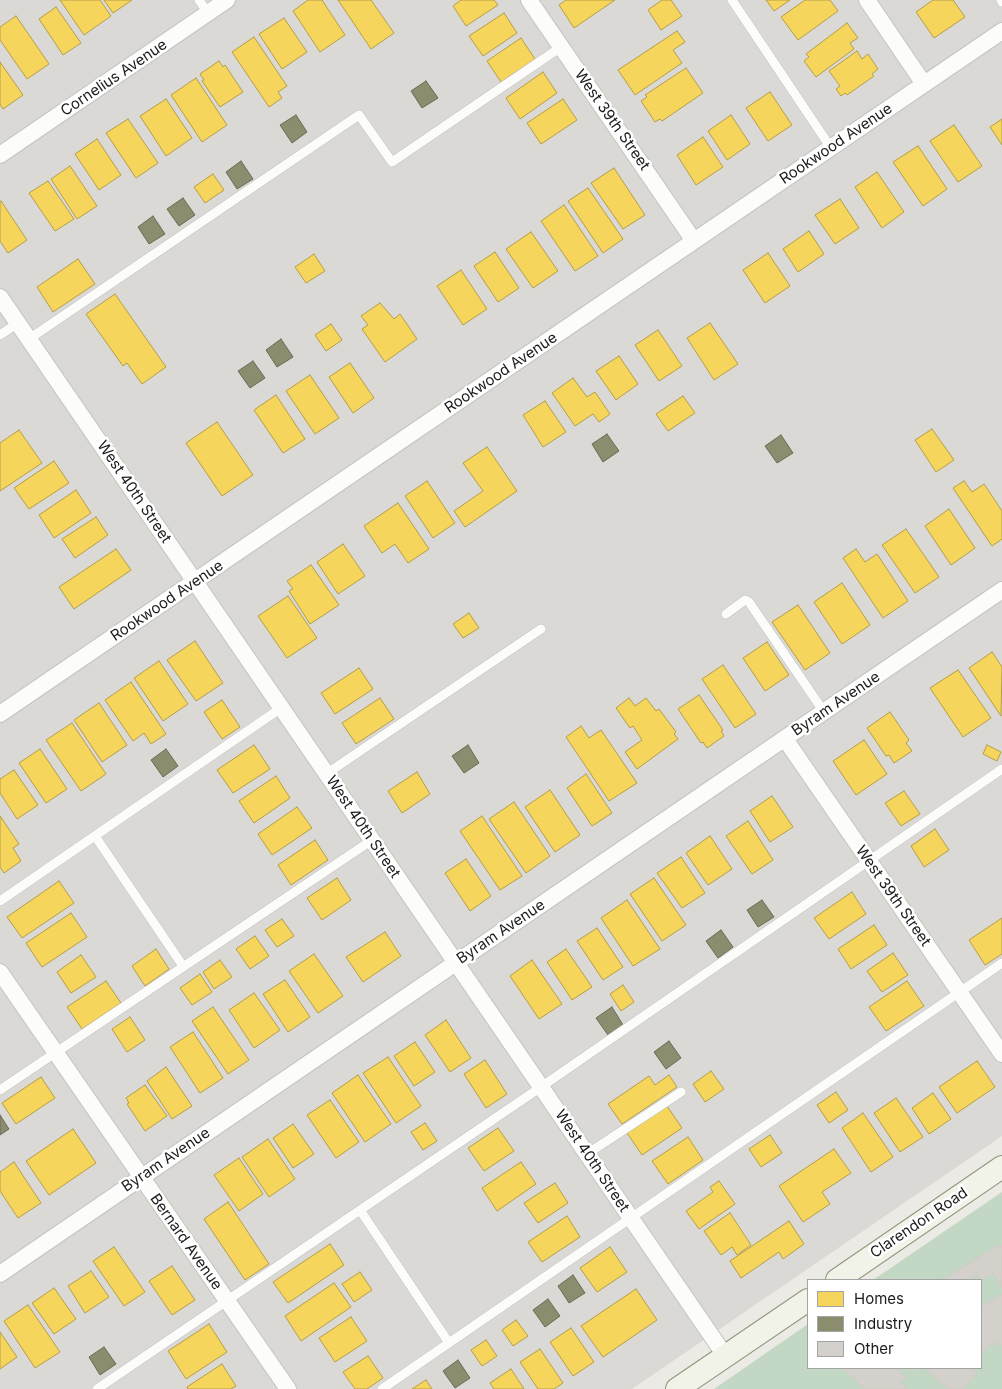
<!DOCTYPE html>
<html>
<head>
<meta charset="utf-8">
<style>
  body { margin:0 }
  #map { position:relative; width:1002px; height:1389px; overflow:hidden; background:#eceae4; font-family:Inter,sans-serif }
  canvas { display:block }
  .legend { position:absolute; left:807px; top:1279px; width:175px; height:90px; box-sizing:border-box; background:#fff; border:1px solid #a4a4a4; margin:0; padding:6px 9px; list-style:none; font-size:15px; color:#1c1c1c }
  .legend li { display:flex; align-items:center; gap:10px; height:25px }
  .legend b { width:25px; border:1px solid #a4a4a4 }
</style>
</head>
<body>
<div id="map">
<canvas width="1002" height="1389"></canvas>
<ul class="legend">
<li><b style="height:14px;background:#f6d55c"></b>Homes</li>
<li><b style="height:14px;background:#8c8c6e"></b>Industry</li>
<li><b style="height:14px;background:#d4d1cc"></b>Other</li>
</ul>
</div>
<script>
const c = document.querySelector('canvas').getContext('2d');
c.lineJoin = 'round';
function fillPath(path, color) { c.fillStyle = color; c.fill(path, 'evenodd'); }
const toPath = rows => new Path2D(rows.map(r => 'M' + r).join(''));
function trace(path, color, width, dash) { c.strokeStyle = color; c.lineWidth = width; c.lineCap = dash ? 'butt' : 'round'; c.setLineDash(dash || []); c.stroke(path); }
function label(font, color, halo, rows, align = 'center') {
  c.font = font + ' Inter,sans-serif'; c.lineWidth = 5; c.setLineDash([]); c.textBaseline = 'middle'; c.strokeStyle = halo; c.fillStyle = color; for (const [text, x, y, turn = 0] of rows) {
    c.save(); c.translate(x, y); c.rotate((+turn || 0) * Math.PI / 180); c.textAlign = isNaN(turn) ? turn : align; if (halo) c.strokeText(text, 0, 0); c.fillText(text, 0, 0); c.restore();
  }
}
fillPath(toPath([
  [0,0,1002,0,1002,1136,632,1389,0,1389]
]), '#dad9d6');
fillPath(toPath([
  [1002,1192,1002,1389,714,1389,808,1324,808,1368,981,1368,981,1280,873,1280]
]), '#c2d8c4');
const homes = toPath([
  [60,0,100,0,111,16,84,35,60,0],
  [104,0,132,0,113,13,104,0],
  [308,0,322,0,345,35,320,52,293,11,308,0],
  [338,0,371,0,394,33,371,49,338,0],
  [461,0,494,0,498,5,466,26,453,6,461,0],
  [566,0,615,0,574,28,559,5,566,0],
  [662,0,671,0,682,16,661,30,648,10,662,0],
  [766,0,790,0,774,11,766,0],
  [805,0,830,0,838,11,798,40,781,17,805,0],
  [933,0,953,0,965,17,934,38,916,12,933,0],
  [56,7,81,43,63,55,39,19,56,7],
  [504,13,517,33,483,56,469,36,504,13],
  [16,16,49,64,27,79,0,40,0,27,16,16],
  [284,18,307,52,282,69,259,34,284,18],
  [847,23,858,38,850,43,854,49,816,77,804,61,809,57,806,54,847,23],
  [677,31,685,42,673,50,682,63,635,95,618,70,677,31],
  [254,37,287,86,278,92,282,98,269,107,232,52,254,37],
  [521,38,535,59,501,82,487,61,521,38],
  [857,51,862,59,868,54,878,69,872,74,874,76,847,95,845,93,841,96,836,89,840,86,829,71,857,51],
  [219,61,223,67,225,65,243,92,220,107,202,81,204,80,200,74,219,61],
  [0,62,23,95,3,109,0,104,0,62],
  [686,68,703,93,662,121,660,119,655,122,641,101,647,97,645,95,686,68],
  [543,72,557,93,520,119,506,98,543,72],
  [196,78,227,125,202,142,171,95,196,78],
  [770,92,792,125,768,141,746,108,770,92],
  [166,99,192,138,166,156,140,116,166,99],
  [563,99,577,120,541,144,527,123,563,99],
  [731,115,750,144,727,160,708,131,731,115],
  [128,119,158,163,136,178,106,133,128,119],
  [1002,119,1002,145,990,127,1002,119],
  [954,125,982,166,958,182,930,141,954,125],
  [703,137,723,167,696,185,677,155,703,137],
  [97,139,121,175,99,190,75,154,97,139],
  [918,146,947,189,923,206,893,162,918,146],
  [70,166,97,206,77,219,51,179,70,166],
  [614,168,645,215,623,229,591,183,614,168],
  [877,172,904,212,882,228,855,187,877,172],
  [213,174,224,190,205,203,194,187,213,174],
  [48,181,74,219,55,231,29,193,48,181],
  [588,188,623,239,603,253,568,201,588,188],
  [840,199,859,228,835,244,815,215,840,199],
  [1,201,27,240,8,253,0,241,0,202,1,201],
  [564,205,598,256,575,271,541,221,564,205],
  [809,231,824,254,798,272,783,249,809,231],
  [531,232,558,271,533,288,506,249,531,232],
  [495,252,519,288,498,302,474,266,495,252],
  [768,253,790,286,765,303,743,270,768,253],
  [314,254,325,271,306,283,295,267,314,254],
  [78,259,95,284,53,312,37,287,78,259],
  [461,270,487,309,463,325,437,286,461,270],
  [115,294,166,367,142,384,127,363,123,366,86,314,115,294],
  [380,303,394,319,400,314,417,339,385,362,362,329,368,325,361,316,380,303],
  [710,323,738,364,714,380,687,338,710,323],
  [331,324,342,340,326,351,315,335,331,324],
  [658,330,682,366,659,381,635,345,658,330],
  [619,356,638,384,616,400,596,371,619,356],
  [350,363,374,398,353,413,329,377,350,363],
  [310,375,339,418,315,434,286,391,310,375],
  [573,378,587,397,595,392,610,414,599,422,593,414,575,426,552,393,573,378],
  [276,395,305,439,283,453,254,410,276,395],
  [683,396,695,413,668,431,656,414,683,396],
  [545,401,566,432,543,447,523,415,545,401],
  [217,422,253,475,222,496,186,443,217,422],
  [932,429,954,460,936,472,915,440,932,429],
  [19,430,42,463,0,491,0,443,19,430],
  [487,447,517,491,465,527,454,511,483,491,463,463,487,447],
  [54,461,69,483,29,509,14,488,54,461],
  [427,481,455,523,433,538,405,496,427,481],
  [964,481,972,492,984,484,1002,511,1002,539,992,546,953,488,964,481],
  [76,490,91,513,54,538,39,515,76,490],
  [398,503,429,549,408,563,395,544,382,553,364,526,398,503],
  [949,509,975,548,951,565,925,526,949,509],
  [96,517,108,535,75,558,62,539,96,517],
  [906,529,939,577,915,593,882,545,906,529],
  [343,544,365,576,338,594,317,562,343,544],
  [116,549,131,570,74,609,59,587,116,549],
  [856,549,865,562,877,554,908,601,883,618,843,558,856,549],
  [311,565,339,605,310,624,289,591,293,589,287,581,311,565],
  [842,583,870,625,842,644,814,602,842,583],
  [288,596,317,638,287,658,258,616,288,596],
  [798,605,830,653,805,670,772,622,798,605],
  [469,613,479,628,463,638,453,624,469,613],
  [195,641,223,683,196,701,167,660,195,641],
  [767,642,789,675,765,691,743,658,767,642],
  [992,652,1002,667,1001,716,969,668,992,652],
  [159,661,188,704,163,721,134,678,159,661],
  [723,665,756,714,735,728,702,679,723,665],
  [359,668,373,689,335,714,321,693,359,668],
  [958,670,991,718,963,737,930,688,958,670],
  [131,682,166,734,151,744,144,733,133,741,105,700,131,682],
  [699,695,723,730,721,731,724,736,707,748,703,742,701,743,678,709,699,695],
  [380,698,394,719,356,744,342,723,380,698],
  [629,698,635,706,646,698,656,711,659,709,676,732,674,734,678,739,637,769,625,752,642,740,633,726,630,728,616,708,629,698],
  [222,700,240,727,222,739,204,712,222,700],
  [99,703,127,745,102,762,74,720,99,703],
  [890,712,909,740,906,743,912,751,894,763,889,755,886,756,867,728,890,712],
  [72,723,106,774,81,791,46,740,72,723],
  [581,726,589,738,601,730,637,783,609,801,566,737,581,726],
  [864,740,887,774,856,795,833,761,864,740],
  [254,745,270,769,233,793,217,770,254,745],
  [987,745,1001,752,997,761,983,754,987,745],
  [40,749,67,789,46,803,19,763,40,749],
  [14,770,38,805,17,819,0,793,0,779,14,770],
  [417,772,430,794,402,813,388,791,417,772],
  [586,774,612,813,592,826,567,788,586,774],
  [276,776,290,798,254,823,239,801,276,776],
  [550,790,580,835,555,852,525,807,550,790],
  [904,791,920,814,901,826,885,803,904,791],
  [772,796,793,827,770,842,750,811,772,796],
  [514,802,550,856,526,873,489,819,514,802],
  [297,807,312,828,272,855,258,834,297,807],
  [0,816,19,844,13,848,21,861,4,873,0,867,0,816],
  [482,816,522,876,500,890,460,831,482,816],
  [748,821,773,860,752,874,726,836,748,821],
  [935,829,949,850,924,867,911,846,935,829],
  [710,836,732,869,708,885,686,853,710,836],
  [315,840,328,860,291,885,278,865,315,840],
  [681,857,705,893,682,908,657,873,681,857],
  [466,859,491,896,470,911,445,873,466,859],
  [337,878,351,900,322,920,307,898,337,878],
  [654,878,686,925,662,941,630,894,654,878],
  [59,881,74,903,22,938,7,917,59,881],
  [852,892,866,914,829,939,814,918,852,892],
  [627,900,660,949,633,966,601,918,627,900],
  [71,913,87,937,42,967,26,943,71,913],
  [1002,918,1002,954,985,965,969,940,1002,918],
  [282,919,294,936,277,947,265,930,282,919],
  [874,925,887,945,851,969,838,949,874,925],
  [597,928,623,967,603,980,577,941,597,928],
  [385,932,401,956,363,982,346,957,385,932],
  [255,936,269,956,250,969,236,949,255,936],
  [156,949,169,969,145,986,132,966,156,949],
  [566,949,592,987,572,1000,547,962,566,949],
  [893,953,908,975,882,992,867,971,893,953],
  [314,954,343,996,318,1013,289,971,314,954],
  [81,955,96,977,71,993,57,972,81,955],
  [220,960,232,977,214,989,203,972,220,960],
  [532,960,562,1004,539,1019,510,976,532,960],
  [200,974,212,992,192,1005,180,988,200,974],
  [285,980,310,1017,288,1032,263,994,285,980],
  [106,981,121,1003,82,1029,67,1007,106,981],
  [907,981,924,1006,886,1031,869,1007,907,981],
  [623,985,634,1002,621,1011,610,994,623,985],
  [254,993,280,1030,254,1048,229,1010,254,993],
  [213,1007,249,1060,228,1074,192,1021,213,1007],
  [130,1017,145,1040,127,1052,112,1029,130,1017],
  [446,1020,471,1058,450,1072,425,1035,446,1020],
  [193,1032,223,1078,200,1093,170,1047,193,1032],
  [415,1042,435,1072,414,1086,394,1056,415,1042],
  [388,1057,421,1106,396,1123,363,1073,388,1057],
  [485,1060,507,1094,486,1108,464,1074,485,1060],
  [977,1061,995,1087,957,1113,939,1087,977,1061],
  [166,1067,192,1106,172,1119,147,1081,166,1067],
  [711,1071,724,1089,705,1102,693,1084,711,1071],
  [358,1075,391,1124,365,1142,332,1093,358,1075],
  [669,1075,677,1087,622,1124,608,1104,649,1076,655,1085,669,1075],
  [41,1077,55,1098,16,1124,2,1103,41,1077],
  [145,1085,167,1116,145,1131,127,1104,129,1103,126,1098,145,1085],
  [836,1092,848,1110,829,1123,817,1105,836,1092],
  [933,1093,951,1119,929,1134,912,1108,933,1093],
  [896,1098,923,1137,900,1152,874,1113,896,1098],
  [330,1100,359,1142,336,1158,307,1115,330,1100],
  [667,1106,682,1128,642,1155,627,1133,667,1106],
  [863,1113,893,1157,871,1172,842,1128,863,1113],
  [425,1123,437,1141,423,1150,411,1132,425,1123],
  [293,1124,314,1154,293,1168,273,1138,293,1124],
  [498,1128,514,1151,484,1171,468,1148,498,1128],
  [73,1129,96,1163,49,1195,26,1161,73,1129],
  [770,1135,782,1153,761,1167,749,1149,770,1135],
  [688,1137,703,1160,668,1184,652,1161,688,1137],
  [268,1139,295,1179,269,1197,242,1157,268,1139],
  [834,1149,851,1173,822,1192,830,1204,803,1222,779,1186,834,1149],
  [239,1158,263,1194,239,1211,214,1175,239,1158],
  [14,1162,41,1203,18,1218,0,1191,0,1172,14,1162],
  [521,1162,536,1184,497,1211,482,1188,521,1162],
  [719,1181,735,1204,699,1229,686,1211,713,1192,710,1187,719,1181],
  [555,1183,568,1203,538,1223,524,1203,555,1183],
  [228,1202,269,1264,245,1280,204,1219,228,1202],
  [730,1213,751,1245,737,1255,732,1247,721,1255,704,1231,730,1213],
  [567,1216,580,1237,542,1262,528,1242,567,1216],
  [789,1221,804,1244,783,1259,779,1252,741,1278,730,1261,789,1221],
  [330,1244,344,1265,288,1303,273,1282,330,1244],
  [114,1247,145,1292,124,1306,93,1261,114,1247],
  [610,1247,627,1272,597,1292,580,1268,610,1247],
  [172,1266,195,1300,172,1315,149,1281,172,1266],
  [91,1271,109,1297,85,1313,68,1286,91,1271],
  [360,1272,372,1290,354,1302,342,1284,360,1272],
  [334,1283,351,1307,301,1341,285,1316,334,1283],
  [54,1288,76,1319,54,1334,32,1303,54,1288],
  [636,1289,657,1320,603,1357,581,1326,636,1289],
  [28,1305,60,1352,35,1368,4,1321,28,1305],
  [351,1317,367,1341,335,1362,319,1338,351,1317],
  [516,1320,528,1336,513,1346,502,1330,516,1320],
  [209,1324,227,1352,186,1379,168,1351,209,1324],
  [571,1328,594,1362,573,1376,550,1342,571,1328],
  [0,1332,17,1357,0,1369,0,1332],
  [486,1340,497,1356,482,1366,471,1350,486,1340],
  [540,1349,563,1383,554,1389,538,1389,520,1362,540,1349],
  [368,1356,383,1378,367,1389,355,1389,343,1372,368,1356],
  [222,1364,236,1386,231,1389,188,1389,187,1387,222,1364],
  [511,1369,524,1389,494,1389,490,1383,511,1369],
  [426,1380,432,1389,412,1389,426,1380]
]);
fillPath(homes, '#f6d55c');
trace(homes, '#b59e49', 1);
const industry = toPath([
  [426,81,438,98,422,108,411,91,426,81],
  [296,115,307,132,292,143,280,125,296,115],
  [241,161,253,179,237,189,226,172,241,161],
  [183,198,195,215,179,226,167,209,183,198],
  [153,216,165,234,149,244,138,227,153,216],
  [281,339,293,357,277,367,266,350,281,339],
  [253,361,265,378,250,388,238,371,253,361],
  [607,434,619,451,603,462,592,444,607,434],
  [781,435,793,453,777,463,765,446,781,435],
  [468,745,479,763,464,773,452,756,468,745],
  [166,749,178,766,163,777,151,760,166,749],
  [762,900,774,917,758,927,747,910,762,900],
  [721,930,733,947,718,958,706,941,721,930],
  [612,1007,623,1025,608,1035,596,1018,612,1007],
  [669,1041,681,1058,666,1069,654,1052,669,1041],
  [0,1115,9,1129,0,1135,0,1115],
  [573,1275,585,1293,569,1303,558,1286,573,1275],
  [548,1299,560,1316,545,1327,533,1310,548,1299],
  [104,1347,116,1364,100,1375,89,1357,104,1347],
  [458,1360,470,1378,455,1388,443,1371,458,1360]
]);
fillPath(industry, '#8c8c6e');
trace(industry, '#6a6a55', 1);
const building = toPath([
  [1000,1244,1002,1247,1001,1287,993,1273,981,1281,977,1275,968,1280,942,1280,1000,1244],
  [1002,1294,1002,1344,998,1347,995,1342,981,1352,981,1307,1002,1294],
  [843,1368,895,1368,906,1377,901,1383,908,1389,865,1389,842,1369,843,1368],
  [924,1368,970,1368,977,1373,963,1389,949,1389,924,1368]
]);
fillPath(building, '#d4d1cc');
trace(building, '#cfcbc5', 1);
const lane = toPath([
  [199,0,208,13],
  [732,0,831,148],
  [1001,0,1002,2],
  [0,335,18,323],
  [29,339,359,115,392,162,561,47],
  [726,614,745,600,749,602,824,712],
  [326,774,541,629],
  [95,836,183,966],
  [0,901,281,708],
  [0,1090,372,840],
  [587,1154,681,1092],
  [360,1210,449,1343],
  [97,1389,541,1087,1002,769],
  [382,1389,1002,963]
]);
const street = toPath([
  [529,0,694,241],
  [867,0,924,84],
  [0,155,227,0],
  [0,297,726,1357],
  [0,714,1002,31],
  [785,739,1002,1054],
  [0,972,288,1389],
  [0,1274,1002,590]
]);
const secondary = toPath([
  [837,1280,1002,1167],
  [677,1389,808,1300]
]);
trace(lane, '#c4c3c0', 10);
trace(street, '#c4c3c0', 18);
trace(secondary, '#91957c', 24);
trace(lane, '#fcfcfb', 9);
trace(street, '#fcfcfb', 16);
trace(secondary, '#f2f3e8', 22);
label('15px', '#1c1c1c', '#fff', [
  ["Cornelius Avenue",114,78,-34],
  ["West 39th Street",612,120,55],
  ["Rookwood Avenue",836,144,-34],
  ["Rookwood Avenue",501,373,-34],
  ["West 40th Street",134,492,56],
  ["Rookwood Avenue",167,601,-34],
  ["Byram Avenue",836,704,-34],
  ["West 40th Street",363,827,56],
  ["West 39th Street",893,896,55],
  ["Byram Avenue",501,932,-34],
  ["Byram Avenue",166,1160,-34],
  ["West 40th Street",592,1161,56],
  ["Clarendon Road",919,1223,-34],
  ["Bernard Avenue",186,1242,55]
]);
</script>
</body>
</html>
